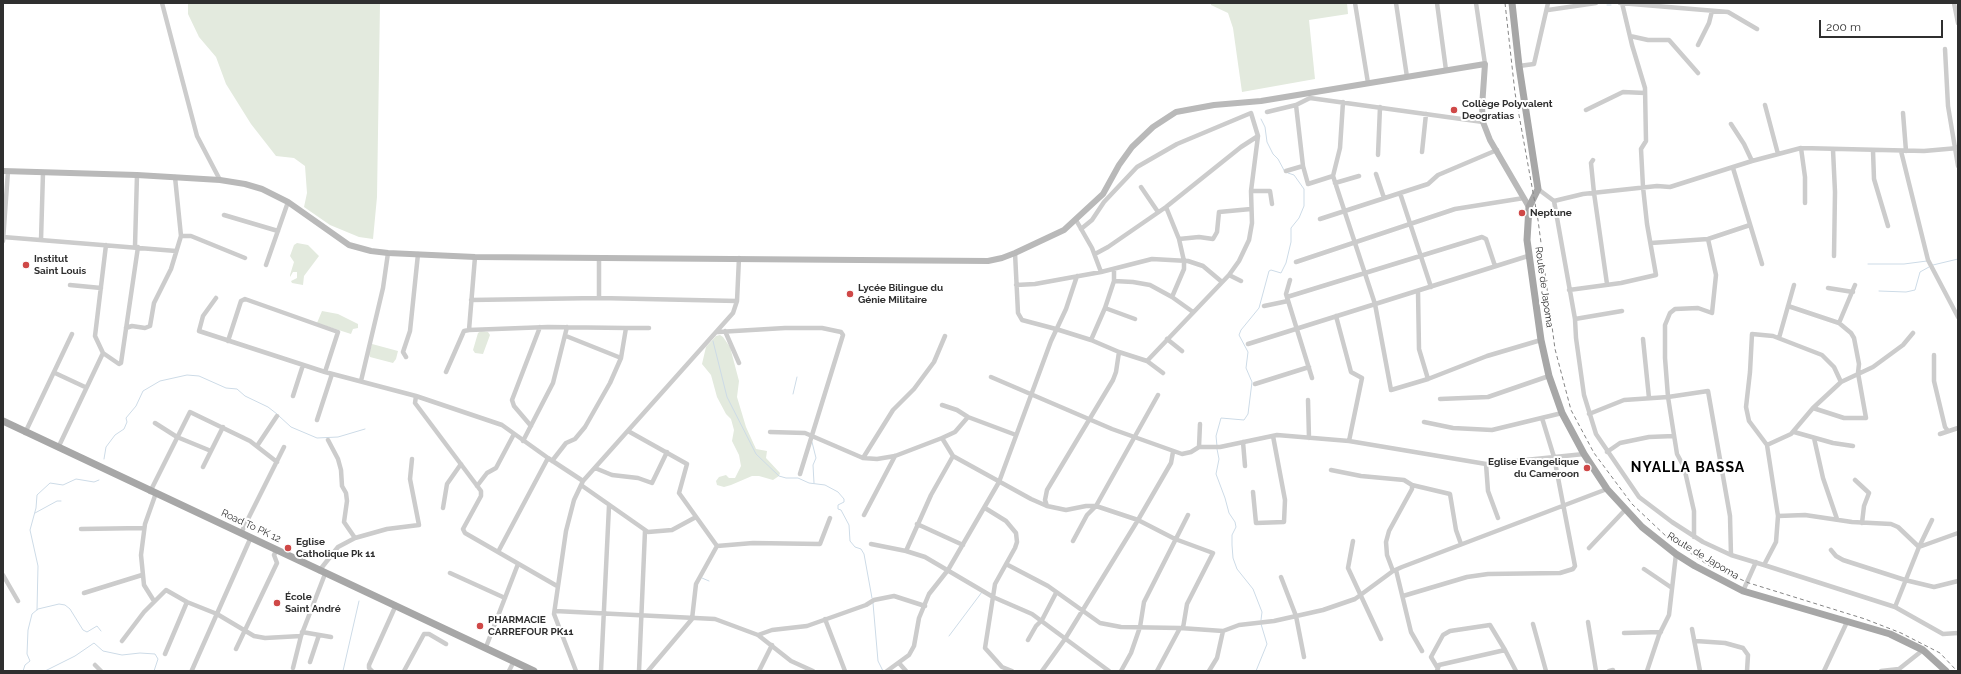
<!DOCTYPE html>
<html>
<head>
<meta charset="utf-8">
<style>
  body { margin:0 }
  #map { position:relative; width:1961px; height:674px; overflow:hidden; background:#fff; font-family:Raleway,sans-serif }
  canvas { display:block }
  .frame { position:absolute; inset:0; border:4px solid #2f2f2f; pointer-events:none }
  .scale { position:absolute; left:1819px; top:20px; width:124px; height:18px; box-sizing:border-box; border:2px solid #2f2f2f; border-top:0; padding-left:5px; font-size:12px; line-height:14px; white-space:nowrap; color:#2f2f2f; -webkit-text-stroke:3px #fff; paint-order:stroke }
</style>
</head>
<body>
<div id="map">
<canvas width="1961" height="674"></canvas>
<div class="frame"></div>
<div class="scale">200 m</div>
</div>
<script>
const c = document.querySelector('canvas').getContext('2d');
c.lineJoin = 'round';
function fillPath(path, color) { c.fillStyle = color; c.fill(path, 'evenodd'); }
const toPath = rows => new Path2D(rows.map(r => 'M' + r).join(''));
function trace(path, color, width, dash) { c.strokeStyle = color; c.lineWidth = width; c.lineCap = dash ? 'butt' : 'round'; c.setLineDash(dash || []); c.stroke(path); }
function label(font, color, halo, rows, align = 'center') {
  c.font = font + ' Raleway,sans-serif'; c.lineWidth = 4; c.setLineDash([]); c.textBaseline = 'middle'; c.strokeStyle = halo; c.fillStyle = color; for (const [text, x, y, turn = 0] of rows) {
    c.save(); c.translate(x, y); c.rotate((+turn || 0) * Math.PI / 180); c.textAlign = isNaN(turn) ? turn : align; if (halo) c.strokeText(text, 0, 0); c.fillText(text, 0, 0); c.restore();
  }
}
fillPath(toPath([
  [188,3,380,3,377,197,373,239,359,237,330,225,304,207,307,193,305,166,294,158,276,156,251,124,226,84,216,57,199,37,188,14],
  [1211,3,1347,3,1348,14,1309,20,1315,79,1242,92,1233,28,1228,13,1211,5],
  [297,243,308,245,319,256,304,276,303,285,292,283,291,281,297,278,297,272,293,272,290,277,290,275,294,262,290,256,294,245],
  [322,311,338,314,358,324,358,328,353,329,351,334,317,323],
  [481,331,488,332,490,335,483,354,475,353,473,350,478,333],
  [720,335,723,337,730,347,739,381,737,397,746,427,756,449,767,451,766,458,780,473,779,476,773,480,759,476,752,476,731,485,724,487,717,485,716,481,719,477,726,475,729,478,735,478,741,466,739,455,732,441,734,430,731,419,726,414,717,397,711,375,702,364,706,347,716,336],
  [372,344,398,351,396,359,393,363,370,357,369,354]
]), '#e3eade');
trace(toPath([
  [1607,5,1611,5],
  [1261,119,1265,127,1267,142,1273,154,1278,159,1285,172],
  [1868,264,1904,264,1927,261],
  [1933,265,1958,259],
  [1879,291,1906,292,1915,290,1920,272,1929,267],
  [713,341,727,397,756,454,779,476,786,478,798,478,809,483,825,485,838,492,844,499,844,502,838,505,838,509,841,510,849,525,850,541,855,547,861,549,864,554,872,598],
  [793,394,797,377],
  [279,416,291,427,317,438,338,437,365,429],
  [812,442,816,458,813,465,814,483],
  [1217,446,1216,436,1221,418,1244,420,1248,414,1252,382,1246,368,1248,352,1239,335,1241,330,1259,308,1269,271,1271,270,1281,273,1286,263,1291,242,1291,228,1299,218,1304,206,1304,189,1294,175,1288,173],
  [1217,449,1219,459,1216,474,1225,498,1229,513,1235,522,1236,527,1232,535,1232,545,1233,558,1237,569,1253,589,1262,612,1261,620],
  [104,459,106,447,115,435,124,429,127,422,126,418,136,406,143,391,160,381,187,375,199,376,226,388,237,389,245,396,268,407,277,414],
  [35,513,57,501,61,501],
  [702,578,709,581],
  [873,603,878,661,883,671],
  [37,610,38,566,30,530,36,508,37,495,50,483,63,485,76,479,94,482,99,480],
  [949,636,982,592],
  [23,671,25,665,30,661,27,654,28,630,32,614,38,609,59,604,65,605,70,609,83,630,87,632,97,626,101,631],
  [45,671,75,656,94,643,103,651,122,655,140,653,155,654,158,659,154,671],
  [343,671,359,601],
  [1256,671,1267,644,1261,624]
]), '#cddbe7', 1);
trace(toPath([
  [162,3,197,136,220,180],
  [1355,3,1368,83],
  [1396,3,1407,77],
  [1437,3,1446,70],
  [1476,3,1485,64],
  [1620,3,1728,12,1757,29],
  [1954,3,1958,23],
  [1548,10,1596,3],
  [1630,36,1648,40,1669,40,1698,73],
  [1698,45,1709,23,1712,11],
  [1945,49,1948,106,1958,166],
  [1519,66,1534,64,1548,3],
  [1343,102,1340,148,1333,176,1375,304,1391,390,1428,379,1487,356,1541,340],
  [1765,105,1778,154],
  [1586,110,1623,92,1645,93],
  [1267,112,1296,105],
  [1903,113,1906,151],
  [1731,124,1744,144,1752,161],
  [1801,148,1805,177,1805,203],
  [1833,150,1835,192,1834,256],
  [1873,151,1874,179,1888,226],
  [1901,151,1928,260,1958,317],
  [1422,152,1426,114],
  [1378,155,1380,107],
  [1593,160,1591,163,1594,193,1607,284],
  [1733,168,1762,264],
  [1286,171,1303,166],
  [1376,174,1384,198],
  [1333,176,1308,184,1303,166,1296,105,1310,98,1483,122],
  [1335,183,1359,176],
  [1141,187,1158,212],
  [1538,189,1554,201,1583,194,1657,186,1670,187,1752,161,1801,148,1924,151,1958,148],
  [1251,191,1270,191,1272,204],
  [1400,193,1431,287],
  [1554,201,1575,319],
  [1166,207,1179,239,1184,261,1184,269,1172,297],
  [224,215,278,231],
  [1320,219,1428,184,1438,175,1497,150],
  [1076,220,1092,248,1101,272],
  [1081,229,1092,220,1104,202,1137,167,1177,144,1251,113,1258,136],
  [181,236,191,236,245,258],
  [3,237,176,251],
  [1179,239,1199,237,1213,239,1217,232,1219,212,1251,209],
  [41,240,43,173],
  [3,241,8,171],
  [1651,243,1708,239,1750,225],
  [135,246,137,175],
  [1015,253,1018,313,1022,320,1056,329,1091,340,1119,352,1147,361,1229,275,1239,261,1249,240,1252,223,1251,191,1258,136,1241,147,1166,207,1108,247,1095,254],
  [1296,262,1455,209,1524,198],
  [266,265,288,202],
  [1229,275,1241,281],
  [1290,280,1286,294,1312,378],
  [1114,281,1133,282,1150,285,1172,297,1193,312],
  [70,285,101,288],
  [1016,285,1035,284,1101,272,1152,259,1188,261,1203,266,1222,282],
  [1828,288,1853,292],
  [1569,290,1621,283,1656,275,1647,224,1643,187,1641,149,1646,141,1645,88,1632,45,1622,3],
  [1418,291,1419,349,1428,379],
  [1287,297,1482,237,1486,239,1495,266],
  [216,298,203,316,199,331,325,372,416,396,502,425,548,458,583,481],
  [599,298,599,258],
  [471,300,599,298,737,301],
  [1264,306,1288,301],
  [1788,306,1839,323,1851,333,1854,338,1859,364,1858,373,1866,418,1844,418,1813,408],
  [1105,308,1135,319],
  [1622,311,1575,319,1576,338,1584,395,1596,434,1639,497,1672,522,1703,542,1731,555,1764,565,1776,542,1778,516],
  [1336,316,1351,372,1362,378,1349,441],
  [1839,323,1855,285],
  [126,328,132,326,145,328,150,326,154,303,171,269,181,236,175,177],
  [626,328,649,328],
  [469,330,475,257],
  [725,331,739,363],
  [718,332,785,328,822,328,841,332,843,335,800,474],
  [1913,333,1903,345,1873,367,1841,382,1813,408,1791,434,1767,445,1778,516,1805,515,1852,522,1891,524,1898,527,1919,547,1932,520],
  [566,336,621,358],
  [1779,338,1794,285],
  [1167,339,1182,351],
  [1643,339,1649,398],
  [1091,340,1105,308,1114,281,1114,269],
  [228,341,241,301,245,299,338,332,325,372],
  [1248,344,1528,256],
  [103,353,119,364,121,363,138,247],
  [1934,355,1934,381,1945,427,1948,431],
  [406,357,403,352,410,331,418,254],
  [1147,361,1163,373],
  [446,372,464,331,469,330,548,327,626,328,621,358,610,383,585,427,575,439,566,443,552,461],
  [55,373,85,387],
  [991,377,1112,429,1182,454,1191,452,1199,447,1220,447,1277,435,1349,441,1486,464,1584,454],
  [361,381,383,288,388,253],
  [1255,384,1309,367],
  [1158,395,1096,506,1138,520,1175,539,1213,553,1187,604,1183,628],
  [293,396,303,365],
  [416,396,415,403,481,491,481,496,463,529,465,533,557,586],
  [1440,399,1488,397,1549,376],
  [1308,400,1309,438],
  [942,405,957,410,968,417],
  [1589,414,1624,400,1668,397,1708,391,1730,516,1731,555],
  [317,420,332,374],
  [1424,422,1453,428,1492,430,1562,413],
  [155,423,177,437,211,451],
  [531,426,514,406,512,400,540,327],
  [628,431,687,464,679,493,717,546],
  [770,432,805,433,863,458,877,459,895,456,942,438],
  [1794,432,1833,443,1853,446],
  [25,433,72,334],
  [1940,434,1958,428],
  [1814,438,1823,478,1837,519],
  [328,440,338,459,341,470,342,486,346,493,347,501,344,522,355,538],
  [523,441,553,383,567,327],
  [1243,442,1245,466],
  [1767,445,1749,421,1746,407,1750,372,1752,334,1773,336,1822,355,1834,367,1841,382],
  [257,446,277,416],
  [1199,447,1200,424],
  [58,448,103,353,95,336,106,245],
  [1607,452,1620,443,1649,437,1674,436],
  [953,456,1031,499,1047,506,1066,510,1086,506,1096,506],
  [863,458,893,410,914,389,934,362,945,336],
  [1486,464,1488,491,1498,518],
  [203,467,223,427],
  [595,468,612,475,638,478,652,483,667,452],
  [1331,470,1361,476,1404,480,1412,485,1412,489,1389,531,1386,542,1387,555,1393,571],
  [1855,480,1869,493,1864,506,1862,523],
  [581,485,648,532,672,530,696,517],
  [1412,485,1450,494,1456,530,1461,544],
  [477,486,487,473,496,468,514,434],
  [150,492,190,412,250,441,277,462],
  [1253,492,1256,523,1284,522,1285,500,1273,436],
  [1047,506,1045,500,1047,490,1113,380,1116,372,1119,352],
  [443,508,447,484,461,464],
  [985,508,1006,521,1016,533,1017,542,1015,548,995,584,985,648,1002,667,1012,671],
  [864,515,895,456],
  [917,524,963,545],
  [81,529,144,528],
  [241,533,284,447],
  [1694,537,1694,511,1684,467,1677,454,1668,397,1665,358,1665,325,1670,313,1675,309,1698,308,1712,313,1716,275,1708,239],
  [1073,541,1087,515,1096,506],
  [1353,541,1348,568,1381,639],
  [871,544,906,551,925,557,993,597,1032,614,1109,671],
  [1589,548,1625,510],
  [1831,550,1836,556,1843,560,1905,580,1934,587,1958,581],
  [906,551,931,495,953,456,942,438,955,432,968,417,1016,435],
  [498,552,548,458],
  [1006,564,1048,586,1100,623,1121,627,1180,628],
  [1764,565,1895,607,1943,634,1958,633],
  [1644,569,1672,588],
  [1396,570,1411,632,1422,651],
  [319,571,338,547,355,538,387,529,419,525,410,479,412,459],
  [450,573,505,598],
  [3,575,18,601],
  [1281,577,1296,616,1304,657],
  [1743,591,1756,562],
  [84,593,142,575],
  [1403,596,1467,577,1488,574,1560,573,1573,569,1575,566,1554,457,1542,418],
  [154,601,144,585,141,555,145,524,156,493],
  [1895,607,1919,547,1958,533],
  [555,611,715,619,758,635,791,661,813,671],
  [825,619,845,671],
  [1588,622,1596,671],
  [1533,624,1546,671],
  [1692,629,1700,671],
  [302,632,331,637],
  [1624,633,1661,632],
  [758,635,772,630,807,626,866,605,874,600,894,596,925,606],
  [1028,640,1036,626,1042,620,1056,593],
  [122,641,144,612,166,590,187,602,217,614,254,636,265,638,301,636],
  [1696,641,1725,643,1743,648,1748,655,1747,671],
  [486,647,518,564],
  [236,649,277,563,274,555,277,549],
  [165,654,187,602],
  [310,662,319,635],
  [899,663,906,671],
  [95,665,101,671],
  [1437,667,1431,657,1443,635,1450,631,1490,625,1505,650],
  [293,668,301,636,325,574],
  [192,670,251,537],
  [372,671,369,668,369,665,396,605],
  [404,671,424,634,429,634,446,644],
  [509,671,514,661],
  [576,671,554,614,566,531,574,500,583,481,733,313,737,301,739,258],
  [601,671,609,506],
  [639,671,645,531],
  [648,671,692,619,696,584,717,546,753,543,820,544,830,518],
  [759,671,772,645],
  [887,671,909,655,914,646,919,618,929,594,948,570,999,482,1051,341,1066,309,1077,276],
  [1042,671,1065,639,1138,520,1171,463,1173,452],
  [1121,671,1131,653,1140,627,1144,602,1188,515],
  [1157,671,1180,628,1223,631,1239,625,1274,621,1323,610,1355,599,1393,571,1402,567,1607,489],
  [1209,671,1217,658,1223,631],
  [1437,671,1439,665,1505,650,1516,671],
  [1609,671,1613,670],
  [1647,671,1659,635,1669,615,1676,554],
  [1824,671,1847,622],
  [1881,671,1899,669,1923,650]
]), '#ccc', 4.5);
trace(toPath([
  [3,171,137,175,220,180,245,184,262,189,288,202,349,245,371,251,388,253,475,257,988,261,1002,258,1015,253,1064,230,1103,194,1119,165,1132,147,1153,127,1176,112,1214,105,1261,101,1485,64,1482,107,1483,122,1490,140,1529,207]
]), '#b9b9b9', 6);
trace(toPath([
  [1512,3,1519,66,1538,189,1529,207,1527,240,1541,340,1549,376,1562,413,1584,454,1607,489,1642,527,1676,554,1695,566,1743,591,1890,634,1923,650,1946,671],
  [3,421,534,671]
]), '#a7a7a7', 7);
trace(toPath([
  [1505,3,1515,93,1538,220,1555,349,1571,410,1594,453,1632,504,1668,538,1708,565,1749,583,1865,619,1901,633,1940,653,1957,671]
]), '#848484', 1, [4, 3]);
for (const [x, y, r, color] of [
  [1454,110,4,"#cf4847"],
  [1522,213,4,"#cf4847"],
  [26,265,4,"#cf4847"],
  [850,294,4,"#cf4847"],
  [1587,468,4,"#cf4847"],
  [288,548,4,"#cf4847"],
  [277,603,4,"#cf4847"],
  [480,626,4,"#cf4847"]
]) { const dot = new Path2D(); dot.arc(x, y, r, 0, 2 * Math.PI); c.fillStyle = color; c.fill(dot); trace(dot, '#fff', 1.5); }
label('bold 10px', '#2f2f2f', '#fff', [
  ["Collège Polyvalent",1462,104],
  ["Deogratias",1462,116],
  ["Neptune",1530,213],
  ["Institut",34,259],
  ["Saint Louis",34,271],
  ["Lycée Bilingue du",858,288],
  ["Génie Militaire",858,300],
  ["Eglise Evangelique",1579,462,"right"],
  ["du Cameroon",1579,474,"right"],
  ["Eglise",296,542],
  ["Catholique Pk 11",296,554],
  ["École",285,597],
  ["Saint André",285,609],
  ["PHARMACIE",488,620],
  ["CARREFOUR PK11",488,632]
], 'left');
label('10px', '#2f2f2f', '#fff', [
  ["Route de Japoma",1544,287,82],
  ["Road To PK 12",251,526,25],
  ["Route de Japoma",1703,556,31]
]);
c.letterSpacing = '1px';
label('bold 14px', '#000', '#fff', [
  ["NYALLA BASSA",1688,468]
]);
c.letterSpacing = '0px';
</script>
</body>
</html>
